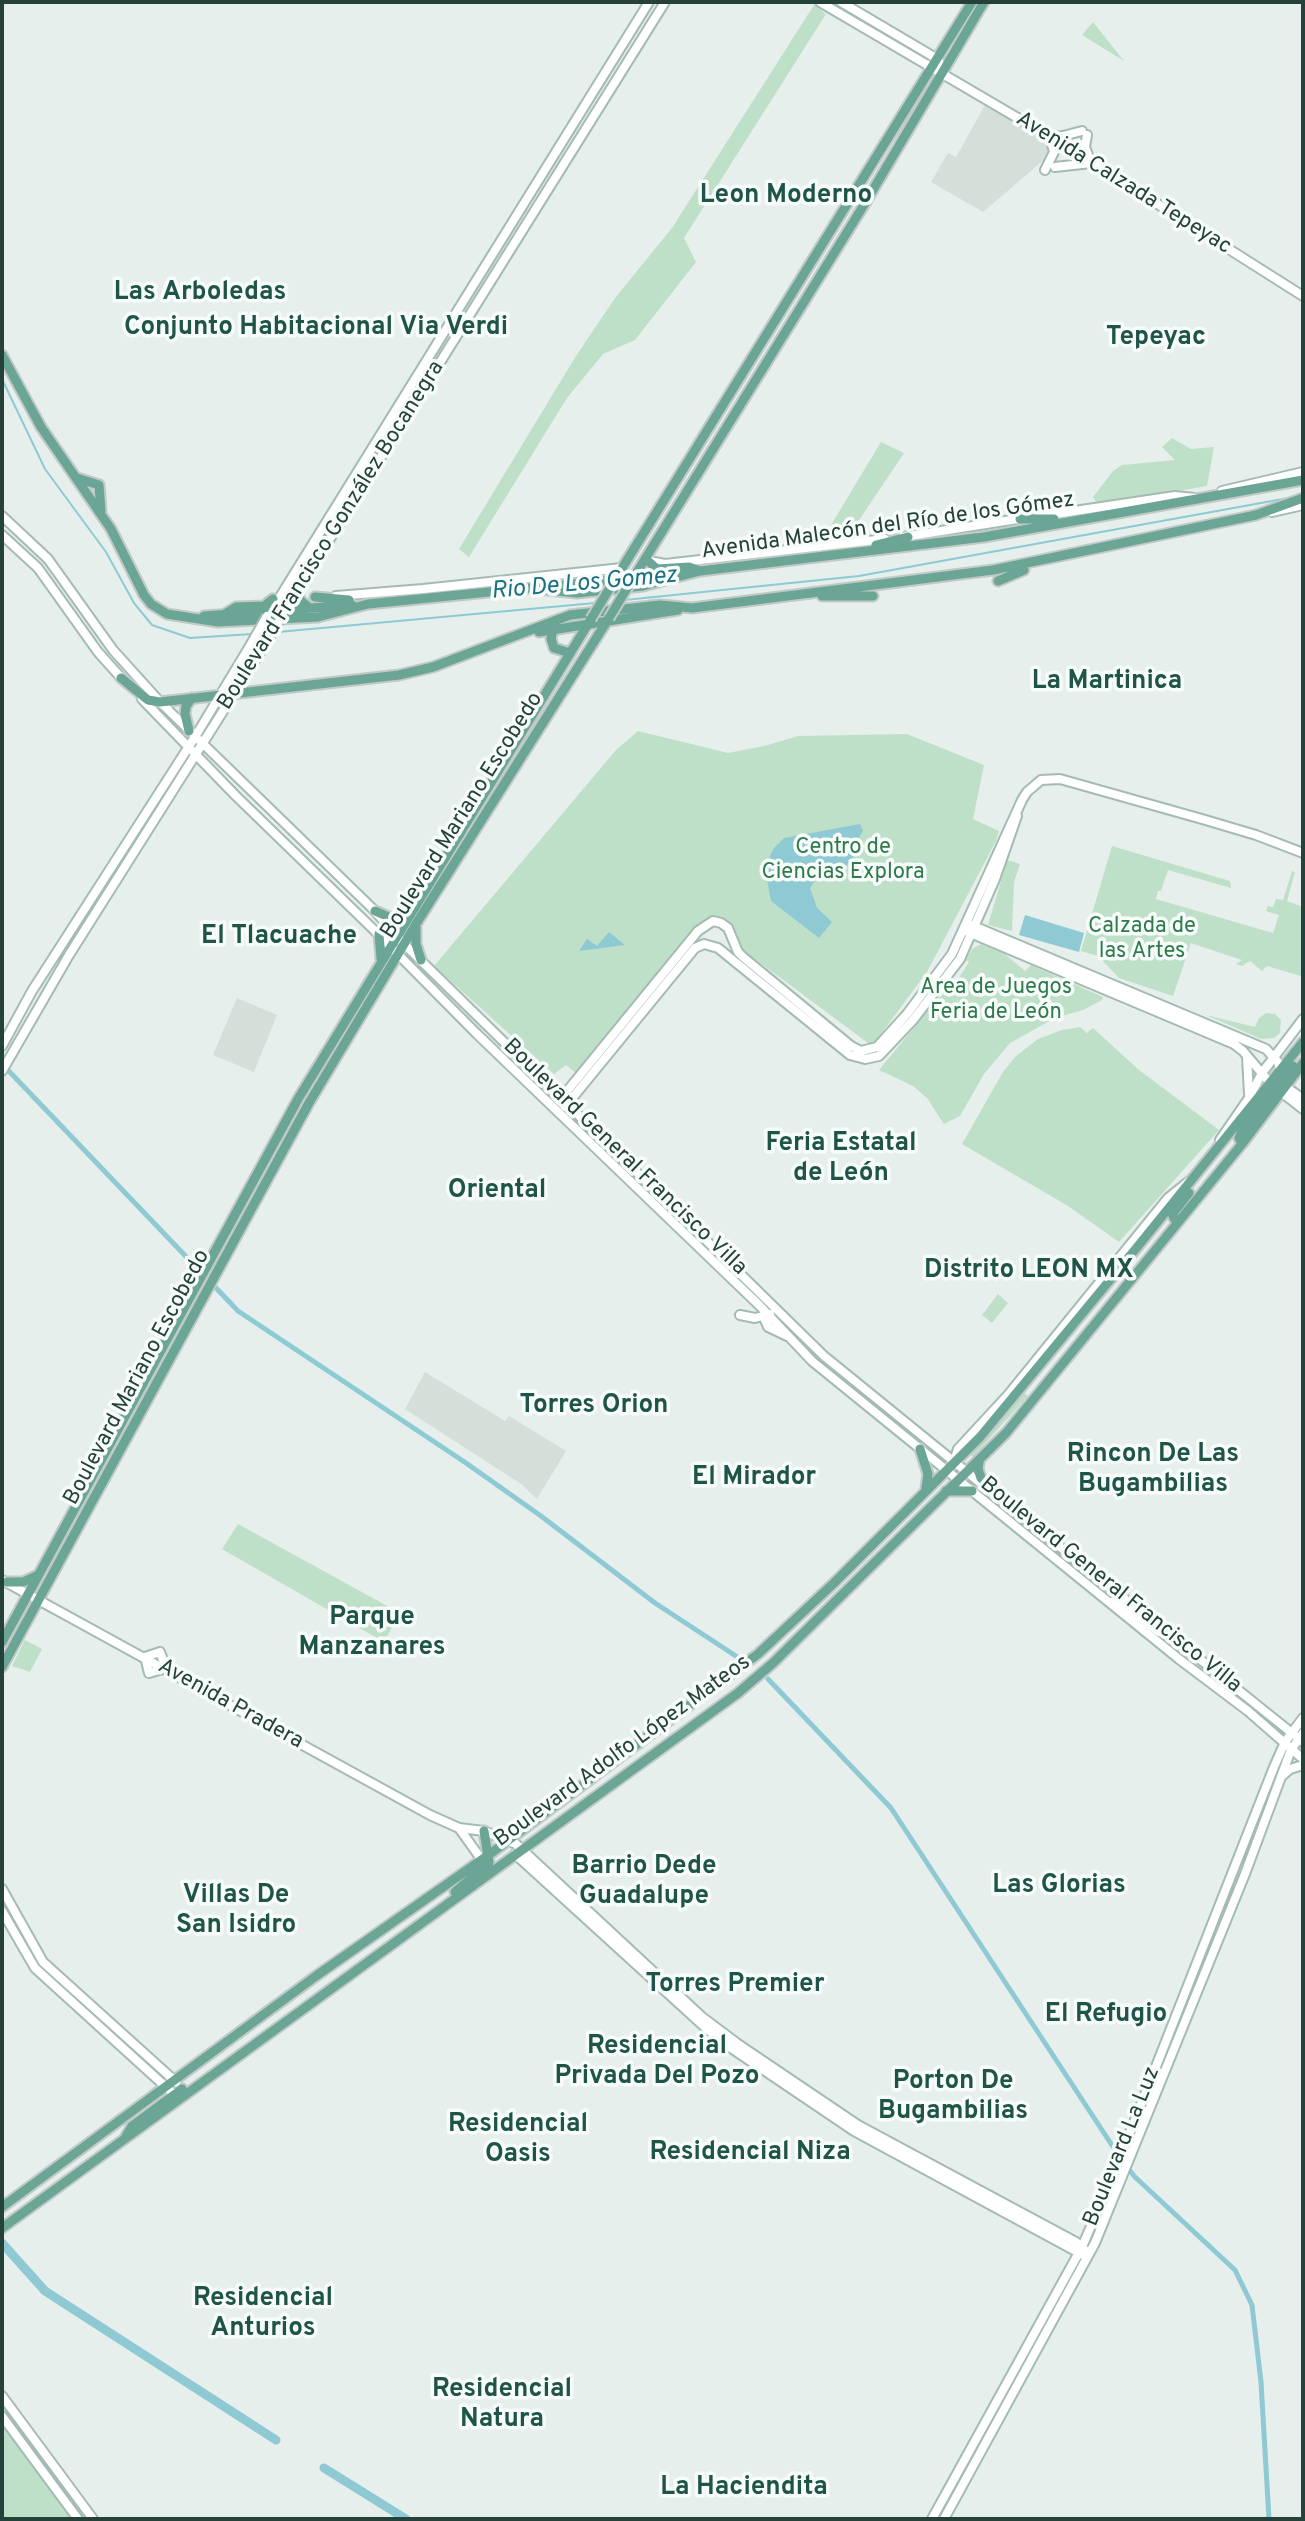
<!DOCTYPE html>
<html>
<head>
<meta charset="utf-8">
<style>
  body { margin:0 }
  #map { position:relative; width:1305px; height:2521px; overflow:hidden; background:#e6efeb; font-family:Overpass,sans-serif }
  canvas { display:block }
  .frame { position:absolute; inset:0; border:4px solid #24423a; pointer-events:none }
</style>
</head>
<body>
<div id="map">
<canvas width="1305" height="2521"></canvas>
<div class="frame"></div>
</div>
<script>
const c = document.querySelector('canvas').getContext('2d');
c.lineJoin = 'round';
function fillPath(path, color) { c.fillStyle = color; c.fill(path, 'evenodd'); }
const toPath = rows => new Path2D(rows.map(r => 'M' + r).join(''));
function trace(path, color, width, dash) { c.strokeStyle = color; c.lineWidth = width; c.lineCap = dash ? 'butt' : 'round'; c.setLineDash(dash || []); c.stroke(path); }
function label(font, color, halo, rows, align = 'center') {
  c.font = font + ' Overpass,sans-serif'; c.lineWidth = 7; c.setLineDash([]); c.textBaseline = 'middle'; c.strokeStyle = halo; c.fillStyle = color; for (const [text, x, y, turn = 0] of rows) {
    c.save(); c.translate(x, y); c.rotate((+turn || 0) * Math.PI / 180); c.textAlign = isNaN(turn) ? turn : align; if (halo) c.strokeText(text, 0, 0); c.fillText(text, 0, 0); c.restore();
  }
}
fillPath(toPath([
  [985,105,1044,140,1048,149,1046,158,983,212,931,182,948,153,956,157],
  [237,998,277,1015,254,1072,213,1055],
  [425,1372,505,1421,509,1416,566,1451,537,1499,521,1484,405,1409]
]), '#d4dfda');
fillPath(toPath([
  [814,5,826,14,684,238,696,262,635,340,603,354,567,398,469,557,459,549,576,356,615,298,672,228],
  [1093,22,1124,61,1082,35],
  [1172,438,1191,449,1214,447,1207,486,1098,505,1093,497,1113,471,1122,465,1175,460,1162,447],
  [881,442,904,453,845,541,819,545],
  [638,731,728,753,764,746,798,736,907,734,984,765,973,819,999,831,996,841,927,972,872,1046,743,950,731,923,718,917,699,924,577,1074,566,1065,554,1074,434,966,616,750],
  [1112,846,1230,881,1231,888,1168,870,1161,891,1158,891,1156,899,1273,933,1279,915,1266,911,1268,906,1273,907,1276,899,1283,900,1292,871,1295,872,1287,901,1303,907,1301,976,1267,966,1262,971,1250,961,1242,966,1236,964,1242,960,1191,943,1173,996,1119,978,1098,956,1081,951],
  [1007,860,1020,864,1014,882,1012,931,988,925],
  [981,944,1005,954,1025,971,1031,965,1103,997,1102,1000,1083,1010,1055,1018,1010,1043,984,1074,960,1116,944,1124,927,1098,913,1086,879,1070,954,979,957,981,969,962,966,960,972,949],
  [1266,1013,1275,1014,1281,1020,1280,1033,1274,1038,1261,1039,1206,1015,1255,1027,1259,1018],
  [1080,1027,1087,1033,1093,1028,1139,1070,1219,1130,1119,1242,1068,1206,962,1144,1003,1072,1016,1056,1038,1039,1062,1030],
  [998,1294,1008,1303,992,1323,982,1315],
  [1024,1393,1028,1396,973,1457,971,1455],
  [238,1524,400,1613,384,1642,222,1549],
  [25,1640,42,1649,30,1672,12,1666],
  [2,2420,75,2519,2,2519]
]), '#bfe0c8');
fillPath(toPath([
  [860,824,863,831,858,839,857,852,850,862,841,871,829,864,826,865,810,888,817,908,832,922,819,938,771,901,765,869,773,849,784,838],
  [1025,915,1084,933,1079,952,1019,935],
  [609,932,625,945,579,951,587,939,597,946]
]), '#8ec9d4');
trace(toPath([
  [2,379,45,469,106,552,134,603,152,625,190,638,252,634],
  [625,600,859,576,1294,497],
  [278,632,595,603]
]), '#8ec9d4', 2);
trace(toPath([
  [5,1067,238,1311,466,1463,541,1516,655,1603,742,1660],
  [768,1679,891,1808,1121,2159],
  [1127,2167,1135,2177,1235,2270,1252,2305,1261,2382,1269,2519]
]), '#8ec9d4', 5);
trace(toPath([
  [2,2243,45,2291,276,2440],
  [324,2468,406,2519]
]), '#8ec9d4', 9);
const secondary = toPath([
  [820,2,1074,151,1303,296],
  [841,2,934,57,939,61,942,74],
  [1055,167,1091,163,1085,147,1087,135],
  [1045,170,1054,152,1050,137,1063,136,1082,131],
  [1222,491,1303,472],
  [1272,512,1303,505],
  [2,516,48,559,113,650,160,702,375,911,404,944,824,1356,984,1486],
  [1041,516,1175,496,1194,498],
  [2,535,38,568,98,652,124,681],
  [903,537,1024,518],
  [649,561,665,564,885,539],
  [336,596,423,589,622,568],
  [270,613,649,2],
  [283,614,665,2],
  [142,699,235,795,372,928,477,1034,760,1306,812,1361,1179,1659,1248,1711,1303,1759],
  [971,925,1266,1049,1278,1062,1286,1087,1303,1099],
  [968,932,1234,1044,1243,1051,1271,1084,1303,1109],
  [2,1046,32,991,195,737,251,644],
  [1247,1056,1249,1094],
  [2,1071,69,955,266,643],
  [559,1101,698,931,713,921,721,923,728,928,738,952,743,957,851,1046,861,1051,877,1047,907,1014,952,954,1022,800,1027,792,1041,780,1060,779,1202,819,1256,835,1303,853],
  [565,1107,695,948,704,944,718,948,850,1055,865,1059,879,1056,913,1020,960,959,995,879,1017,816],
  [1220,1140,1249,1098,1262,1073,1303,1019],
  [740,1315,755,1318,770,1314],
  [768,1315,765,1320,768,1327,787,1336],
  [954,1461,958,1449,1008,1395,1168,1198,1188,1182],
  [1004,1502,1303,1742],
  [2,1580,430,1815,459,1828,484,1831,516,1844,702,2017,738,2044,858,2125,1076,2242,1089,2254],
  [1110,1602,1121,1602,1159,1632],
  [160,1652,166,1668,149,1673,145,1657,160,1652],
  [1282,1776,1290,1769,1303,1765],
  [459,1828,484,1863],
  [515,1854,707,2029,734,2050,854,2131,1083,2255],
  [2,1889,43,1962,176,2082],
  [2,1911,35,1968,178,2098],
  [2,2396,93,2519],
  [2,2416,78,2519],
  [932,2519,1082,2247,1118,2163,1274,1767,1285,1742,1303,1718],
  [944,2519,1095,2243,1245,1874,1291,1750,1303,1733]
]);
const primary = toPath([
  [2,355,41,427,111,529,144,595,151,604,167,614,218,622,318,617,368,604,529,588,577,593,643,586,700,571,984,537,1303,480],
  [77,478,99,485,101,511],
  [1020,519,1054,519],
  [876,545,908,537],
  [648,561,657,569,689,567,700,571],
  [998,581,1024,570],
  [629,585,867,200,984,2],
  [611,586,972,2],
  [545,587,681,572],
  [297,591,300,600,308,607],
  [822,596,873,596],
  [315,597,349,600],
  [225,614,236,607,264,606,273,599],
  [204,616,352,605],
  [553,629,551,639,554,648,570,653],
  [539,632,678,610],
  [121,678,148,700,160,702,399,675,433,667,570,615,660,605,692,608,993,570,1256,515,1303,498],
  [189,731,185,714,186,706,192,698],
  [375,911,391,918,403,916,411,911],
  [416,928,416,944,421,960],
  [379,934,381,959],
  [1242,1144,1239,1138,1242,1131,1293,1066],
  [1177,1223,1173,1216,1174,1212,1189,1193],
  [920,1449,928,1474,926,1488],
  [979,1462,978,1469,981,1478,1002,1497,1006,1504],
  [946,1491,972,1491],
  [7,1582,23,1582,36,1576],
  [2,1642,298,1099,591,619],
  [2,1667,309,1103,416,924,609,618],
  [455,1892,489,1863,484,1831],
  [126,2136,132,2126,182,2089],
  [2,2207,316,1976,490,1854,758,1654,834,1583,980,1437,1138,1246,1303,1042],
  [2,2228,738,1693,773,1663,1006,1433,1242,1144,1303,1063]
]);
trace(secondary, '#a4bbb3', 12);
trace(primary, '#c2cac8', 13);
trace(secondary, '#fff', 8);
trace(primary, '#6aa596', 9);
const secondaryBridge = toPath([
  [266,643,283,615],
  [251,644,267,616]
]);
const primaryBridge = toPath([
  [609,618,629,585],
  [591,619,611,586]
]);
trace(secondaryBridge, '#a4bbb3', 12, []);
trace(primaryBridge, '#c2cac8', 13, []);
trace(secondaryBridge, '#fff', 8);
trace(primaryBridge, '#6aa596', 9);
label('22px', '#24423a', '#f7fbf9', [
  ["Avenida Calzada Tepeyac",1123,184,32],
  ["Avenida Malecón del Río de los Gómez",888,527,-8],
  ["Boulevard Francisco González Bocanegra",332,536,-58],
  ["Boulevard Mariano Escobedo",463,816,-58],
  ["Boulevard General Francisco Villa",624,1158,44],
  ["Boulevard Mariano Escobedo",138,1378,-62],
  ["Boulevard General Francisco Villa",1110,1586,39],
  ["Avenida Pradera",230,1705,29],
  ["Boulevard Adolfo López Mateos",623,1752,-36],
  ["Boulevard La Luz",1123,2147,-68]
]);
label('22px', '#2d7a4b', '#f7fbf9', [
  ["Centro de",843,849],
  ["Ciencias Explora",843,874],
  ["Calzada de",1142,928],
  ["las Artes",1142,953],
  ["Area de Juegos",996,989],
  ["Feria de León",996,1014]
]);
label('italic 24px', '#1c6f80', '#f7fbf9', [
  ["Rio De Los Gomez",584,585,-5]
]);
label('bold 26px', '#1f5548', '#f7fbf9', [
  ["Leon Moderno",786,197],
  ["Las Arboledas",200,294],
  ["Conjunto Habitacional Via Verdi",316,329],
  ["Tepeyac",1156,339],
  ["La Martinica",1107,683],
  ["El Tlacuache",279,938],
  ["Feria Estatal",841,1145],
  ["de León",841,1175],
  ["Oriental",497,1192],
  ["Distrito LEON MX",1029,1272],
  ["Torres Orion",594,1407],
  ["Rincon De Las",1153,1456],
  ["Bugambilias",1153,1486],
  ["El Mirador",754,1479],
  ["Parque",372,1619],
  ["Manzanares",372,1649],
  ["Barrio Dede",644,1868],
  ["Guadalupe",644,1898],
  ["Las Glorias",1059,1887],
  ["Villas De",236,1897],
  ["San Isidro",236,1927],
  ["Torres Premier",735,1986],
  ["El Refugio",1106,2016],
  ["Residencial",657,2048],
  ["Privada Del Pozo",657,2078],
  ["Porton De",953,2083],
  ["Bugambilias",953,2113],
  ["Residencial",518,2126],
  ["Oasis",518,2156],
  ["Residencial Niza",750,2154],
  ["Residencial",263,2300],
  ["Anturios",263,2330],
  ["Residencial",502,2391],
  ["Natura",502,2421],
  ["La Haciendita",744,2489]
]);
</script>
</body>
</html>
